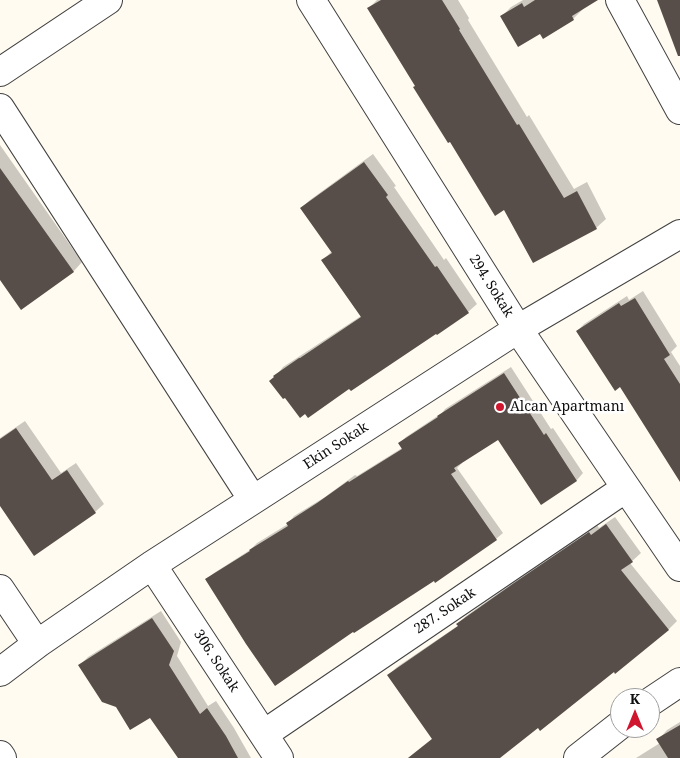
<!DOCTYPE html>
<html>
<head>
<meta charset="utf-8">
<style>
  body { margin:0 }
  #map { position:relative; width:680px; height:758px; overflow:hidden; background:#fffbf0; font-family:"Noto Serif",serif }
  canvas { display:block }
  .north { position:absolute; left:610px; top:688px; width:50px; height:50px; box-sizing:border-box; background:#fff; border:1px solid #9f9f9f; border-radius:50%; rotate:0deg; font-size:14px; font-weight:700; line-height:20px; text-align:center; color:#0e0e0e }
  .north::after { content:''; display:block; margin:auto; width:18px; height:22px; background:#cf162e; clip-path:polygon(50% 0,100% 100%,50% 72%,0 100%) }
</style>
</head>
<body>
<div id="map">
<canvas width="680" height="758"></canvas>
<div class="north">K</div>
</div>
<script>
const c = document.querySelector('canvas').getContext('2d');
c.lineJoin = 'round';
function fillPath(path, color) { c.fillStyle = color; c.fill(path, 'evenodd'); }
const toPath = rows => new Path2D(rows.map(r => 'M' + r).join(''));
function trace(path, color, width, dash) { c.strokeStyle = color; c.lineWidth = width; c.lineCap = dash ? 'butt' : 'round'; c.setLineDash(dash || []); c.stroke(path); }
function label(font, color, halo, rows, align = 'center') {
  c.font = font + ' "Noto Serif",serif'; c.lineWidth = 5; c.setLineDash([]); c.textBaseline = 'middle'; c.strokeStyle = halo; c.fillStyle = color; for (const [text, x, y, turn = 0] of rows) {
    c.save(); c.translate(x, y); c.rotate((+turn || 0) * Math.PI / 180); c.textAlign = isNaN(turn) ? turn : align; if (halo) c.strokeText(text, 0, 0); c.fillText(text, 0, 0); c.restore();
  }
}
fillPath(toPath([
  [377,0,458,0,469,18,468,20,527,117,529,115,574,189,587,182,606,219,596,228,416,86,369,8],
  [523,0,595,0,582,8,583,9,573,19,543,37,540,32,501,17,511,7],
  [0,145,82,262,73,272,0,278],
  [373,154,396,186,394,187,444,260,446,258,477,304,468,312,437,332,275,377,283,367,361,316,322,261,332,251,301,208,310,200],
  [643,291,677,346,671,352,680,366,680,479,621,386,577,331,584,324,627,296,629,300],
  [511,367,551,429,553,428,583,473,577,480,541,503,498,438,461,462,462,463,457,468,503,533,496,539,434,579,207,579,214,573,250,550,257,543,288,524,294,516,325,497,355,475,357,476,402,448,399,444,406,437,442,413,445,409],
  [25,421,61,473,76,463,104,504,95,512,0,504,0,438],
  [615,517,641,553,630,563,677,621,669,629,538,726,498,758,408,758,433,738,389,675,397,667,459,625,458,624,466,616,524,575,597,525,599,528],
  [161,611,181,642,177,656,208,706,216,701,234,728,251,758,179,758,151,716,117,706,80,665,88,657],
  [680,722,680,758,636,758,660,743,658,740,667,730]
]), '#0003');
fillPath(toPath([
  [381,0,442,0,460,29,459,30,517,125,519,124,564,198,577,191,597,229,533,263,504,210,495,216,450,142,448,143,413,87,415,86,367,8],
  [535,0,598,0,572,16,574,20,543,39,540,34,518,47,500,16,522,3,524,7],
  [657,0,680,0,680,56,678,56],
  [364,162,388,195,386,197,435,267,437,266,469,313,437,335,436,334,351,391,349,389,308,418,305,414,300,418,285,398,283,399,269,381,274,377,273,376,299,358,300,358,361,317,321,260,332,253,300,208],
  [0,168,74,272,21,310,0,280],
  [635,298,670,355,664,359,680,384,680,482,620,387,615,391,576,331,619,303,621,306],
  [504,373,544,435,546,433,577,481,541,505,498,440,454,468,456,471,451,474,497,540,435,583,434,581,354,633,353,632,275,686,246,644,205,579,250,551,249,550,288,526,286,523,317,503,348,481,349,482,402,449,398,443,438,417,437,416],
  [16,428,52,480,67,470,96,513,34,556,0,506,0,439],
  [606,524,633,562,621,570,669,630,615,674,614,672,540,731,538,728,500,758,408,758,432,739,387,675,458,626,456,624,514,583,589,532,591,535],
  [152,618,174,651,169,665,200,714,207,708,226,736,238,758,178,758,150,718,130,730,116,707,102,702,78,665],
  [680,725,680,758,668,758,656,739]
]), '#584e49');
const minor = toPath([
  [311,0,518,329,680,567],
  [620,0,680,110],
  [0,72,108,0],
  [0,108,253,500],
  [152,565,279,758],
  [0,589,37,644],
  [0,672,37,644,152,565,253,500,518,329,680,234],
  [650,702,680,682],
  [264,734,626,488],
  [0,755,2,758],
  [578,758,620,725]
]);
trace(minor, '#414141', 30);
trace(minor, '#fff', 28);
for (const [x, y, r, color] of [
  [500,407,5,"#cf162e"]
]) { const dot = new Path2D(); dot.arc(x, y, r, 0, 2 * Math.PI); c.fillStyle = color; c.fill(dot); trace(dot, '#fff', 2); }
label('14px', '#0e0e0e', '#fff', [
  ["294. Sokak",491,286,58],
  ["Ekin Sokak",336,446,-33],
  ["287. Sokak",445,611,-34],
  ["306. Sokak",216,661,57]
]);
label('14px', '#0e0e0e', '#fff', [
  ["Alcan Apartmanı",510,407]
], 'left');
</script>
</body>
</html>
